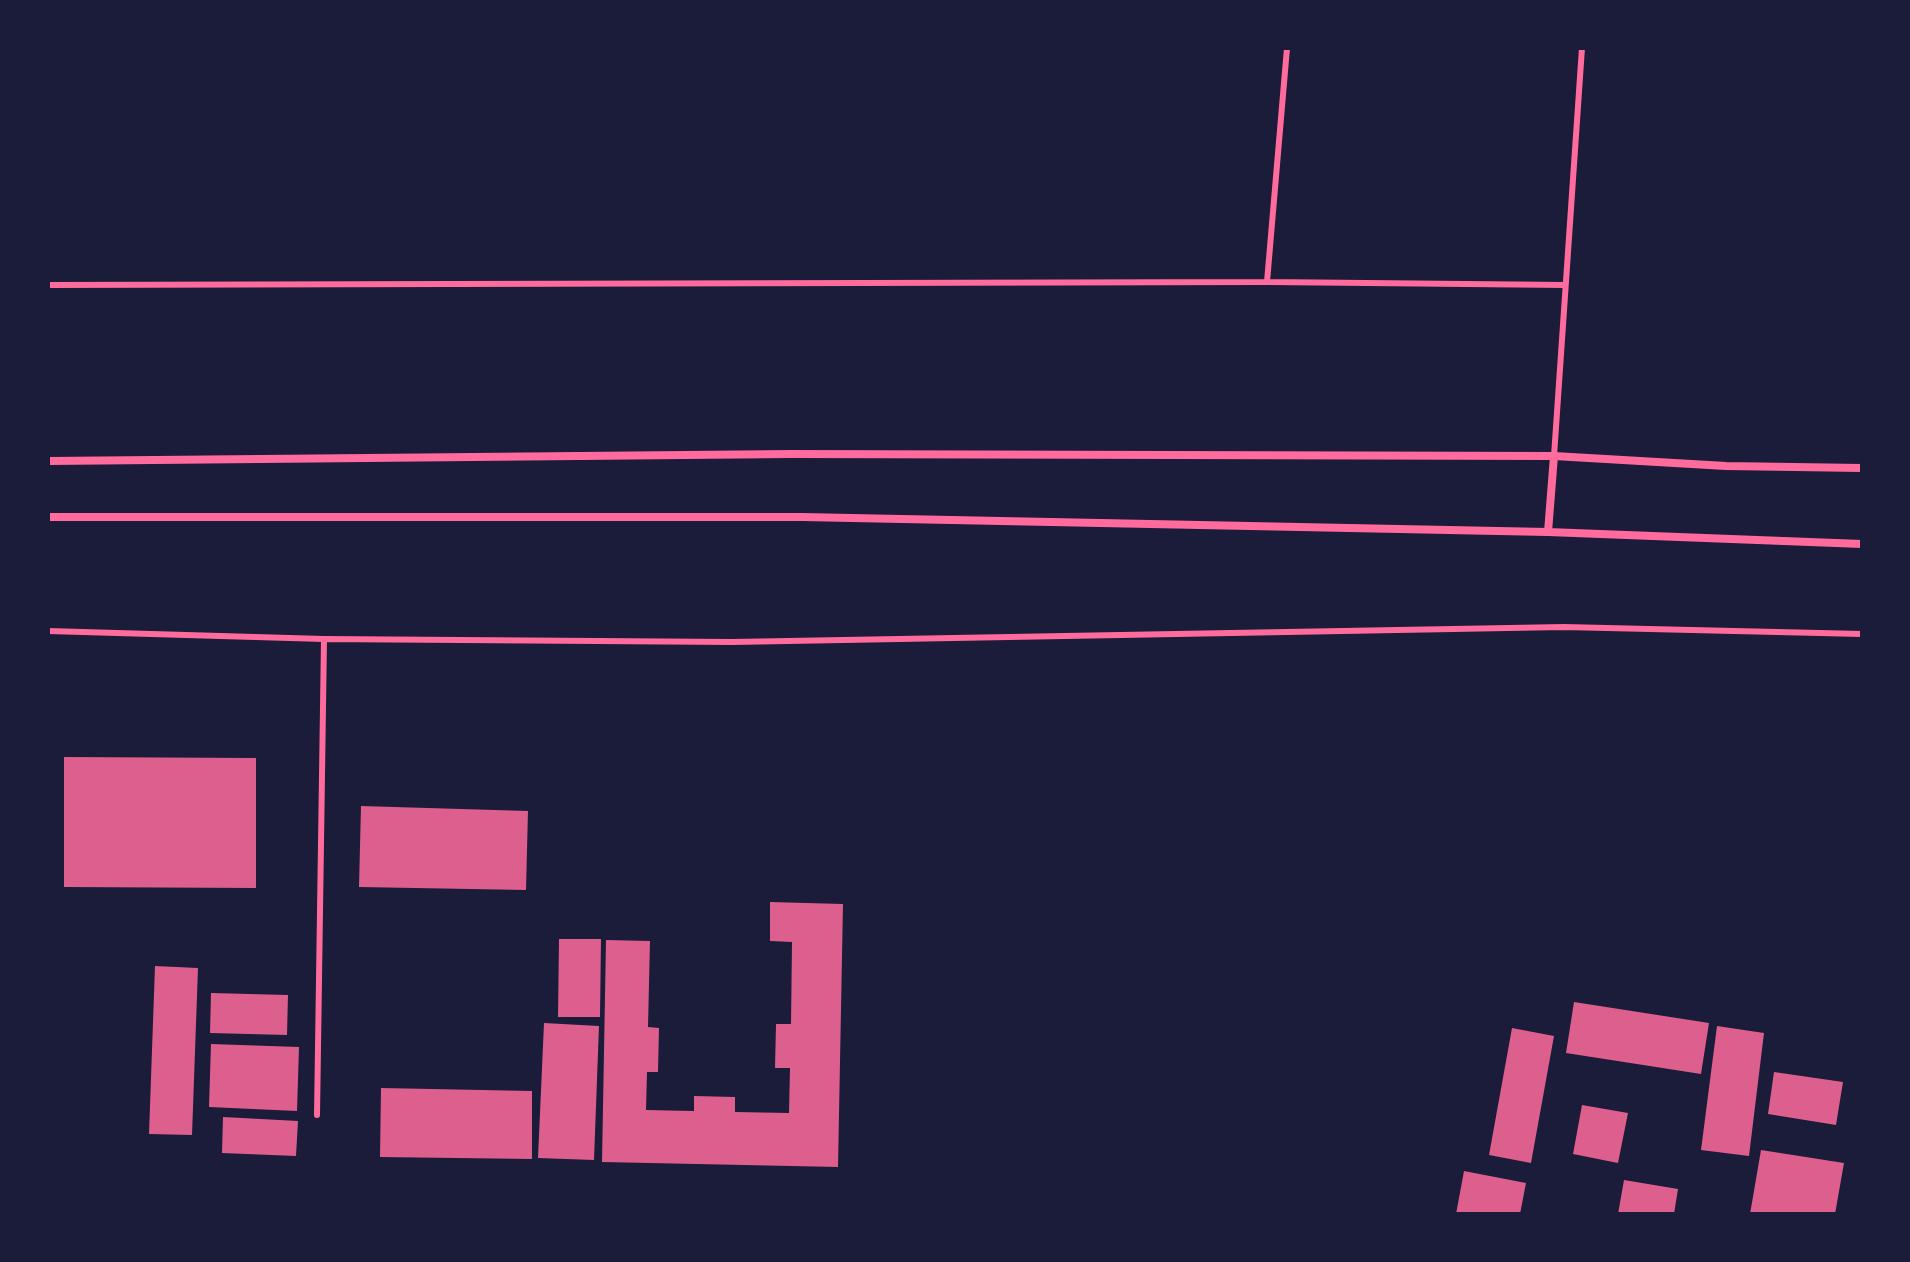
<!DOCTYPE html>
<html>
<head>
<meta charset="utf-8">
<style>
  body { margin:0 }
  #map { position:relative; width:1910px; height:1262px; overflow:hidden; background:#1b1b3a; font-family:"Roboto Serif",serif }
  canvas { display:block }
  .frame { position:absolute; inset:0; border:50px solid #1b1b3a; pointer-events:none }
</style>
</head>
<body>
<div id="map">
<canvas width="1910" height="1262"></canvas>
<div class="frame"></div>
</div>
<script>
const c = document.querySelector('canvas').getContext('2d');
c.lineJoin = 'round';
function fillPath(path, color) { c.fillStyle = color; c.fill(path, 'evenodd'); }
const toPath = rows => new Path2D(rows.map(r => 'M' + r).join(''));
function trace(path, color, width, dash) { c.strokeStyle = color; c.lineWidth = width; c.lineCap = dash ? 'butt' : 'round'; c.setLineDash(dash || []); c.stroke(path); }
fillPath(toPath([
  [64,757,256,758,256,888,64,887],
  [361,806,528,811,526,890,359,887],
  [770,902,843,904,838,1167,602,1162,606,940,650,941,648,1027,659,1028,658,1072,647,1072,646,1110,694,1111,694,1096,735,1097,735,1112,789,1113,790,1068,775,1068,776,1024,791,1024,792,942,770,941],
  [559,939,601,939,600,1017,558,1017],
  [155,966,198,968,192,1135,149,1134],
  [211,993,288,995,287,1035,210,1033],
  [1574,1002,1709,1023,1701,1074,1566,1053],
  [544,1023,599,1026,594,1160,538,1158],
  [1717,1026,1764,1033,1749,1156,1701,1150],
  [1512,1028,1554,1036,1531,1163,1489,1155],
  [211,1044,299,1047,297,1111,209,1107],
  [1774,1072,1843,1082,1836,1125,1768,1114],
  [381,1088,532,1091,532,1159,380,1157],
  [1582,1105,1628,1113,1618,1163,1573,1154],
  [223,1117,298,1121,296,1156,222,1153],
  [1761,1150,1844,1163,1835,1214,1750,1214],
  [1464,1171,1526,1183,1520,1214,1456,1214],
  [1624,1180,1678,1189,1674,1214,1618,1214]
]), '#dd5f8e');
trace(toPath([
  [1267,282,1287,48],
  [48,285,1267,282,1565,285],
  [1554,456,1582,48],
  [48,631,324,639,732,642,1564,627,1862,634],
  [317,1115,324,639]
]), '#ff6b9d', 6);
trace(toPath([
  [48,461,791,454,1554,456,1726,466,1862,468],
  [48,517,802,517,1548,532,1862,544],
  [1548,532,1554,456]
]), '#ff6b9d', 8);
</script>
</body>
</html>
